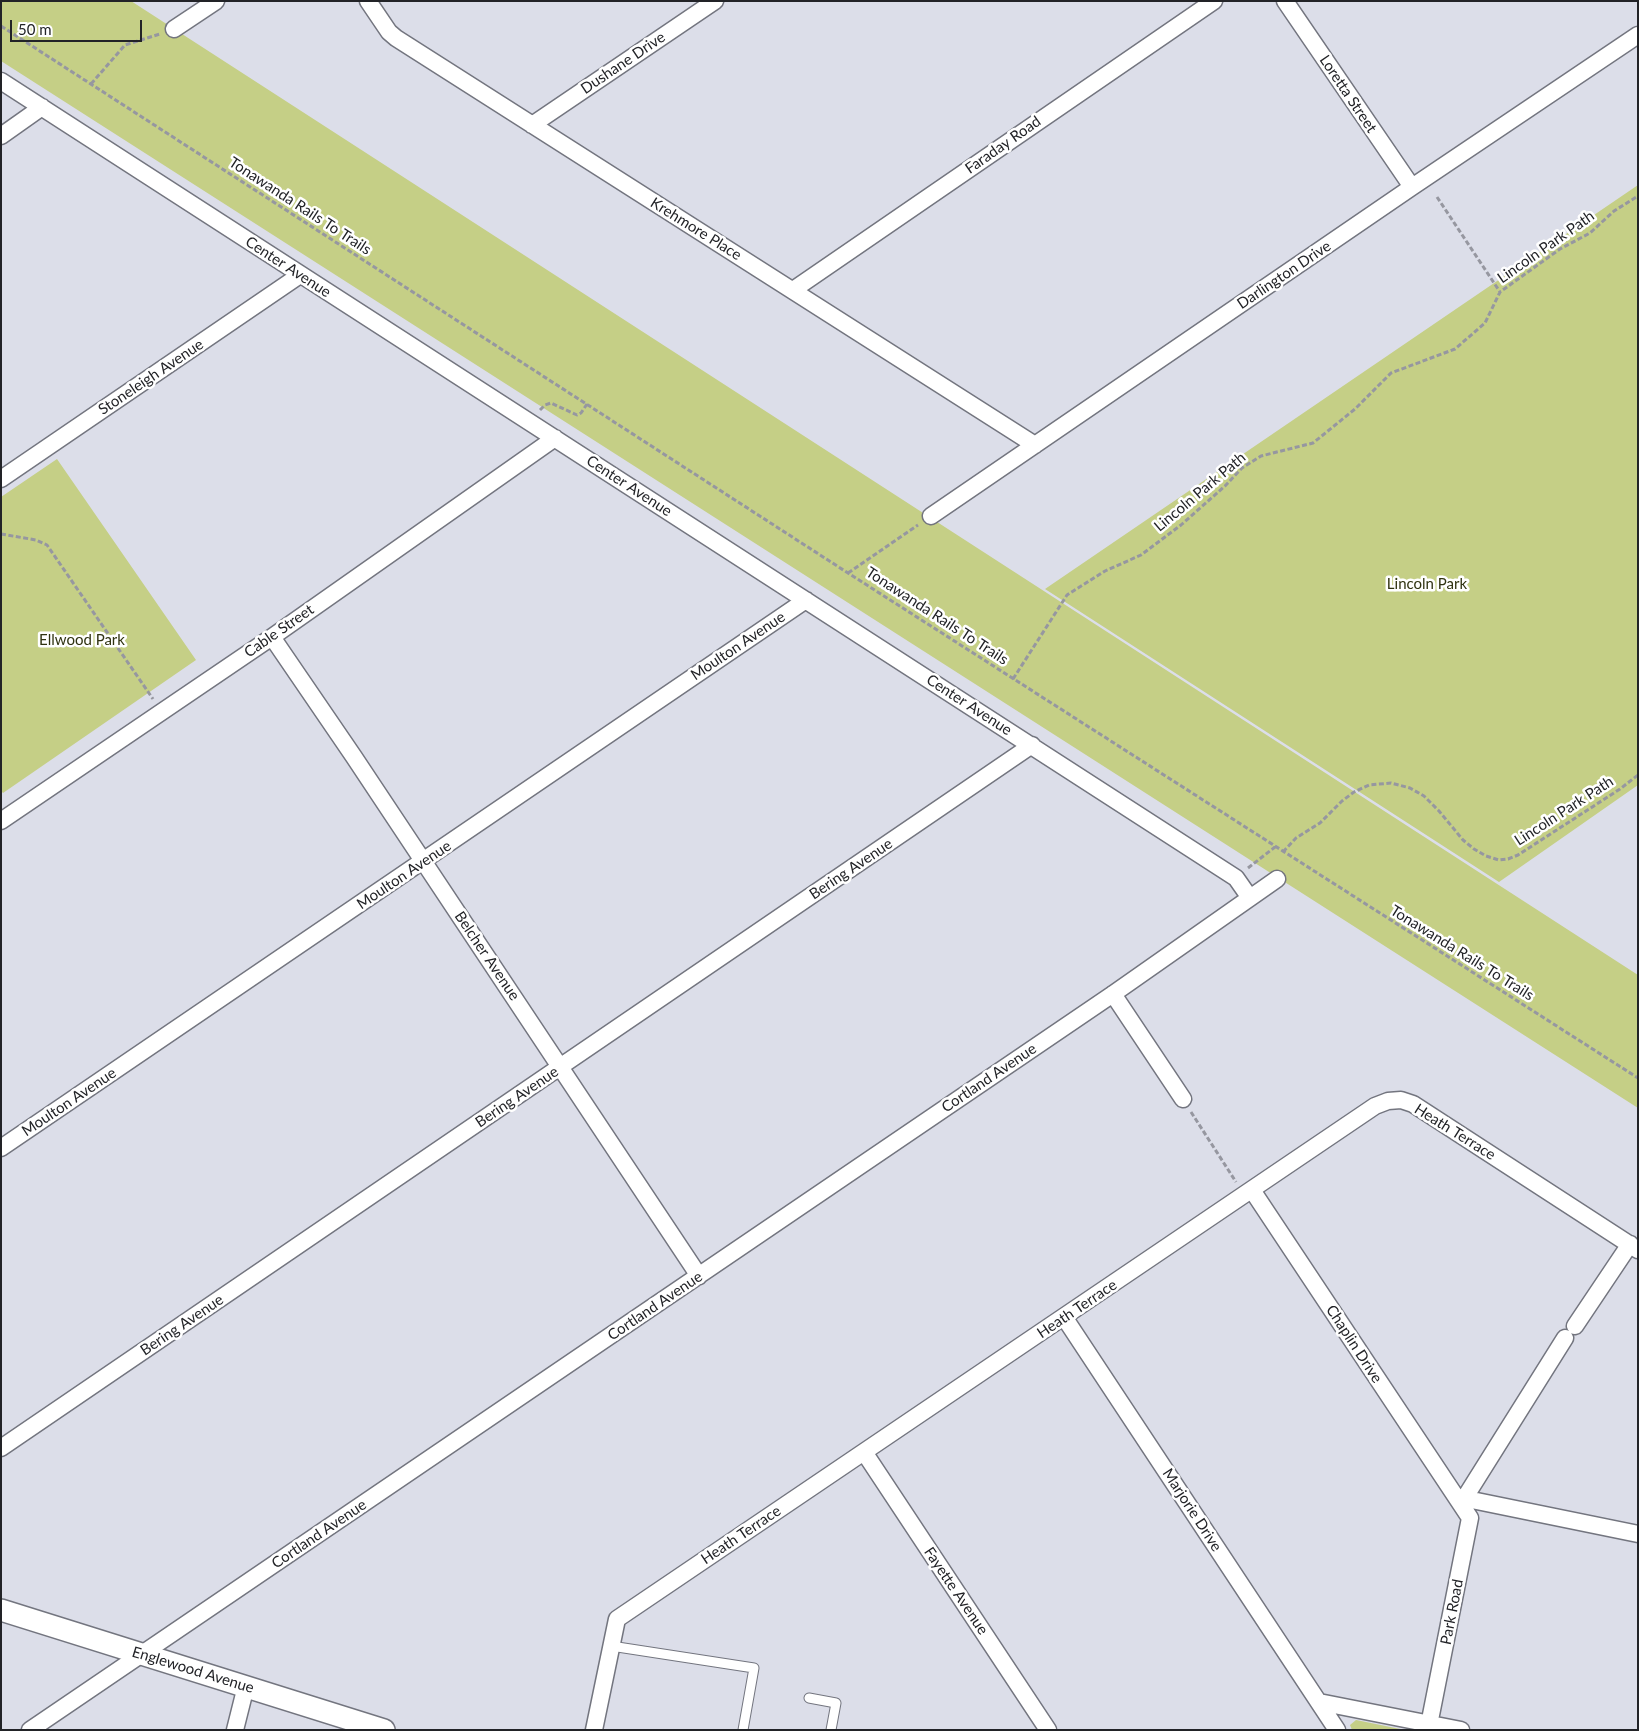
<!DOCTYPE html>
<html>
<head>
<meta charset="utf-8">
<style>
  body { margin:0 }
  #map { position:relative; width:1639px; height:1731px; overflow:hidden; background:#dcdee9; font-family:Lato,sans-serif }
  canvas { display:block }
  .frame { position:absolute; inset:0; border:2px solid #222327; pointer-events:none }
  .scale { position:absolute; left:10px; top:20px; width:132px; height:22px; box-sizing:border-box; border:2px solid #222327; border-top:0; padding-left:6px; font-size:15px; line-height:18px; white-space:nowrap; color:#222327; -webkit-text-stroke:4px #fff; paint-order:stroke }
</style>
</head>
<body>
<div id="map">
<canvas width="1639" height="1731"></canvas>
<div class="frame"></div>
<div class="scale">50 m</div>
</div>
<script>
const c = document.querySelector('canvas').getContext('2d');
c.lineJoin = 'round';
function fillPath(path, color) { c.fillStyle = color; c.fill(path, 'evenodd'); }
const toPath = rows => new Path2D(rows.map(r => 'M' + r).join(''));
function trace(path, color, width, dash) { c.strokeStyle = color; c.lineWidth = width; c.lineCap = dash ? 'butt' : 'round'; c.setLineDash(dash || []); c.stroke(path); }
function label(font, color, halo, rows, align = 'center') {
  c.font = font + ' Lato,sans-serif'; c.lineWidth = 5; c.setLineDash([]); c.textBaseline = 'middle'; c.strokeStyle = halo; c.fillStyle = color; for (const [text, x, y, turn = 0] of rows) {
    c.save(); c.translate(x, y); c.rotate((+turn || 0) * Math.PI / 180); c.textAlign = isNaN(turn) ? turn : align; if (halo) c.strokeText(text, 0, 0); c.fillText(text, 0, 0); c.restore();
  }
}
fillPath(toPath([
  [1,1,131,1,1638,975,1638,1108,1,61],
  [1638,185,1638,785,1499,882,1045,589],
  [57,459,196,660,3,793,1,791,1,497],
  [1356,1720,1405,1730,1352,1730,1350,1725]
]), '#c5cf86');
const service = toPath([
  [611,1646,754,1668,743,1730],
  [809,1698,836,1703,831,1730]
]);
const minor = toPath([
  [368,1,389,32,396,38,1035,445],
  [1285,1,1412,187],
  [174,29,216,1],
  [1,81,1236,878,1250,898],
  [532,125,715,1],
  [1,136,42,107],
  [793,290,1214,1],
  [1,479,300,275],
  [931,516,1412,187,1638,35],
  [272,637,354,757,699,1276],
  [1,821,272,637,555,438],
  [1113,994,1183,1099],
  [1,1148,806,600],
  [1252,1190,1470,1518,1428,1730],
  [1064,1317,1337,1730],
  [1575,1326,1630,1244],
  [1,1448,1032,745],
  [864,1452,1048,1730],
  [1457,1497,1638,1534],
  [1464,1499,1565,1338],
  [1319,1702,1461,1730],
  [30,1730,1113,994,1277,879],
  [235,1730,246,1686],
  [594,1730,617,1619,1375,1106,1388,1101,1401,1100,1413,1104,1638,1250]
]);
const tertiary = toPath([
  [1,1610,384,1730]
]);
trace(service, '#73757f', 11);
trace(minor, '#73757f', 19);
trace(tertiary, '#73757f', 24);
trace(toPath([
  [1,26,848,573,1638,1078],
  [91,84,125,45,160,34],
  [1437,197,1500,292],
  [540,410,545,405,551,403,577,415,581,413,587,404],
  [1,534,36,540,47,545,153,699],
  [848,573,918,525],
  [1013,679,1067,595,1105,571,1141,555,1181,525,1225,486,1242,468,1261,456,1313,443,1355,409,1391,373,1455,349,1485,323,1500,292,1560,249,1590,233,1614,211,1638,196],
  [1283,852,1296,838,1320,823,1342,801,1354,792,1369,785,1391,783,1410,788,1424,796,1439,811,1463,840,1474,849,1486,856,1499,860,1508,859,1518,855,1620,789,1638,775],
  [1248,868,1275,847],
  [1191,1112,1236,1182]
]), '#9697a0', 3, [5, 2.5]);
trace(service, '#fff', 9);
trace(minor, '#fff', 16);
trace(tertiary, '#fff', 21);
label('15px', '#222327', '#fff', [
  ["Dushane Drive",623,63,-34],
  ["Loretta Street",1348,94,56],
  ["Faraday Road",1003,145,-35],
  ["Tonawanda Rails To Trails",300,206,33],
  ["Krehmore Place",696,229,32],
  ["Lincoln Park Path",1546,247,-35],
  ["Center Avenue",288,267,33],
  ["Darlington Drive",1284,275,-34],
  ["Stoneleigh Avenue",151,377,-34],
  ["Center Avenue",629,486,33],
  ["Lincoln Park Path",1200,492,-40],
  ["Tonawanda Rails To Trails",937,616,33],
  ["Cable Street",279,631,-35],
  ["Moulton Avenue",738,646,-34],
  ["Center Avenue",969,705,33],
  ["Lincoln Park Path",1564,811,-33],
  ["Bering Avenue",851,869,-34],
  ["Moulton Avenue",404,875,-34],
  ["Tonawanda Rails To Trails",1462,953,32],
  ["Belcher Avenue",487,956,56],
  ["Cortland Avenue",989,1078,-34],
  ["Bering Avenue",517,1097,-34],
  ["Moulton Avenue",69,1102,-34],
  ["Heath Terrace",1455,1132,32],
  ["Cortland Avenue",655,1306,-34],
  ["Heath Terrace",1077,1309,-34],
  ["Bering Avenue",182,1325,-34],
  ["Chaplin Drive",1354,1344,57],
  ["Marjorie Drive",1192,1510,57],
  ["Cortland Avenue",319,1534,-34],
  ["Heath Terrace",741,1535,-34],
  ["Fayette Avenue",956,1591,56],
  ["Park Road",1452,1612,-79],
  ["Englewood Avenue",193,1670,17]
]);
label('15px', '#303311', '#fff', [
  ["Lincoln Park",1427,584],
  ["Ellwood Park",82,640]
]);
</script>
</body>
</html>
